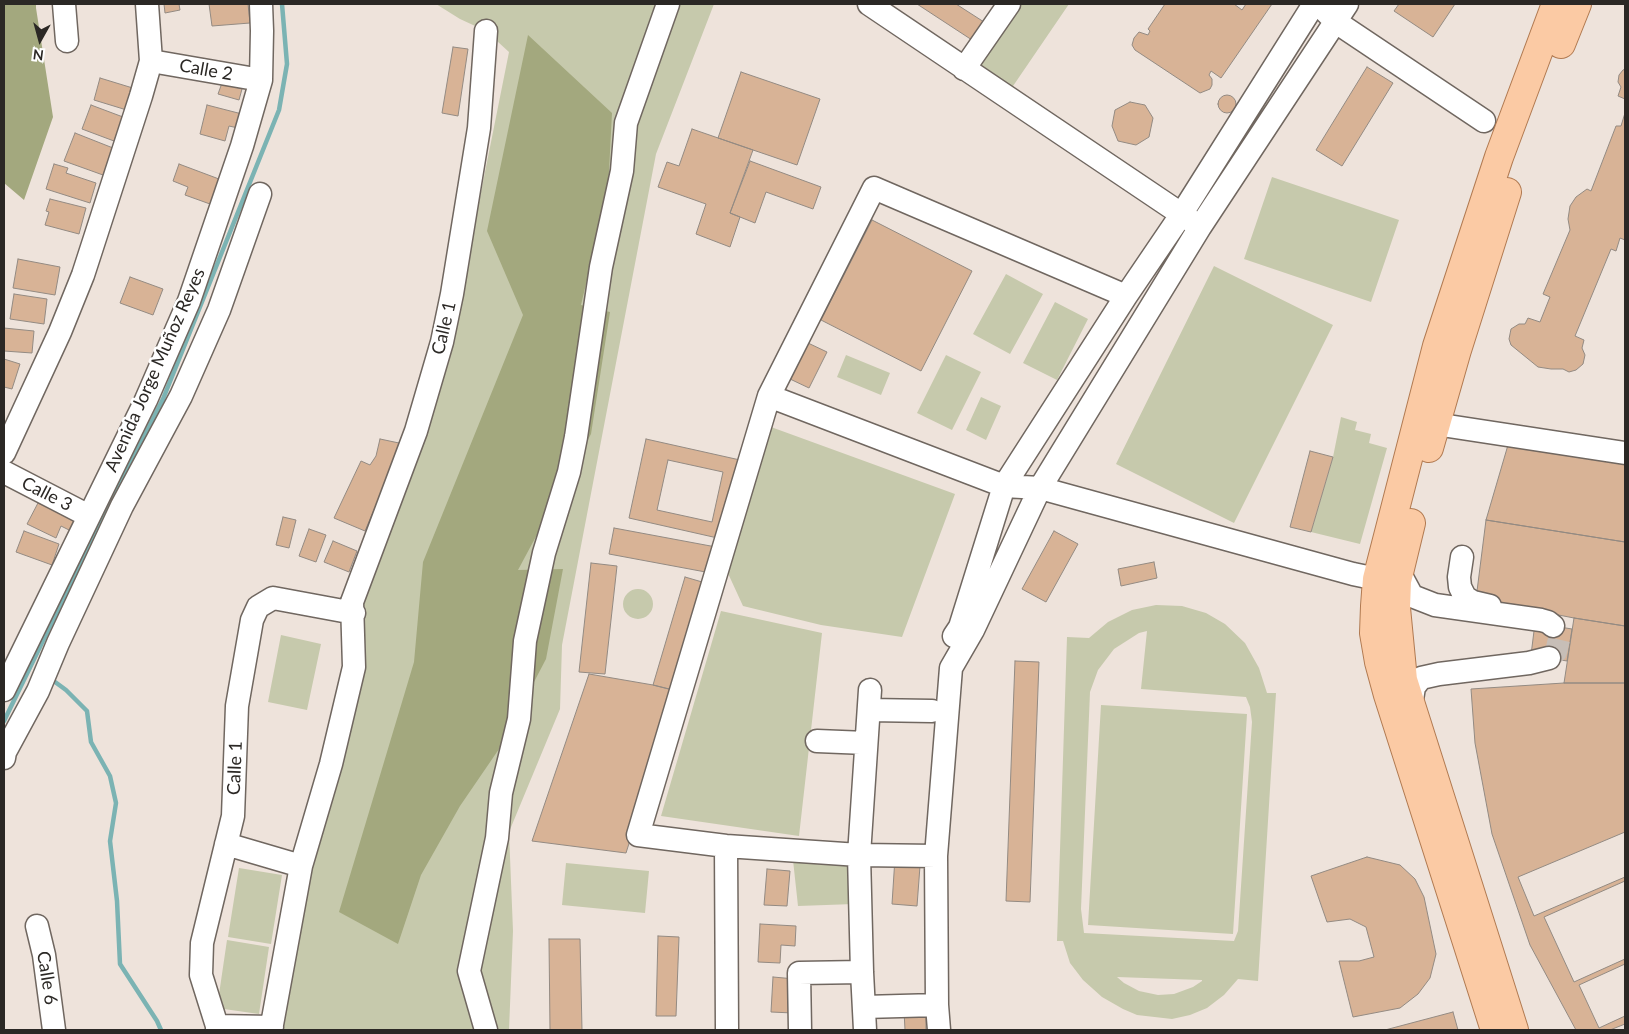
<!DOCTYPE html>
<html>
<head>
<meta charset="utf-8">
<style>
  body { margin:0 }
  #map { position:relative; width:1629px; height:1034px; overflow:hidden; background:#eee3db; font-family:Lato,sans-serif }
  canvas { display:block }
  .frame { position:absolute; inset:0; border:5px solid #2b2825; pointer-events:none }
  .north { position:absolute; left:15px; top:15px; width:50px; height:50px; -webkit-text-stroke:4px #fff; paint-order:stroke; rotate:187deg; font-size:14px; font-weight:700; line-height:20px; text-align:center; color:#2b2825 }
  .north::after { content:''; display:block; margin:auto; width:18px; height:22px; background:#2b2825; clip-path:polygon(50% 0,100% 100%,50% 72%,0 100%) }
</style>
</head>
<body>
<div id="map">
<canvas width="1629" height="1034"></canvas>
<div class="frame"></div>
<div class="north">N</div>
</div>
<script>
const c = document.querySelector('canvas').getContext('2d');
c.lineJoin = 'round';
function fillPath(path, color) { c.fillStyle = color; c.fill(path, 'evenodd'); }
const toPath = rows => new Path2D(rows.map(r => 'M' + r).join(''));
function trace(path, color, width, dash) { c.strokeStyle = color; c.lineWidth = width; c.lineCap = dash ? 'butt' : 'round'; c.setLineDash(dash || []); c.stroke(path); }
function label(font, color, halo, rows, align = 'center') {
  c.font = font + ' Lato,sans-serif'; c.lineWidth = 5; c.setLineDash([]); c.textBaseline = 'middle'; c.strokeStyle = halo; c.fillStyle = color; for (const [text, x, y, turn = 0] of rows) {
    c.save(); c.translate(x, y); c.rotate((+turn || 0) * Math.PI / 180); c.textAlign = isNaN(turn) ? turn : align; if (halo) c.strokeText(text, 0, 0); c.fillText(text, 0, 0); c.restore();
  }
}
fillPath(toPath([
  [436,4,714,4,656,154,562,645,560,709,509,832,513,931,509,1030,277,1030,307,872,366,666,362,610,368,584,452,337,509,52,486,31,460,19],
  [1021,4,1069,4,1011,89,978,66],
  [1272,177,1399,220,1371,302,1244,259],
  [1214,266,1333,325,1234,523,1116,464],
  [1006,274,1043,294,1010,354,973,334],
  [1055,302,1088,319,1057,380,1023,363],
  [846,355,890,373,881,395,837,377],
  [946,355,981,372,952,430,917,413],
  [981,397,1001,406,986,440,966,430],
  [1341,417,1357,422,1355,430,1371,434,1369,443,1387,448,1360,544,1311,532,1333,457],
  [771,427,955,494,902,637,821,625,743,606,726,569],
  '623 604a15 15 0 1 1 30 0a15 15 0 1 1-30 0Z',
  [1156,605,1182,606,1206,613,1225,624,1245,643,1259,668,1267,693,1276,693,1258,981,1238,979,1224,995,1207,1008,1190,1015,1172,1019,1137,1015,1123,1009,1102,997,1083,980,1070,963,1063,941,1057,941,1067,637,1089,638,1108,622,1132,610],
  [1147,631,1141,689,1246,697,1250,707,1252,722,1238,931,1234,941,1084,933,1081,909,1090,692,1098,670,1114,649,1139,633],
  [1117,977,1202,980,1202,981,1193,987,1174,994,1158,995,1139,991,1124,983],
  [721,611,822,633,799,836,661,816],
  [281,635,321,644,307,710,268,702],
  [1101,705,1247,714,1233,934,1088,925],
  [793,860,851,861,854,904,798,906],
  [566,863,649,871,645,913,562,905],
  [239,868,282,875,271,944,228,937],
  [227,940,269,947,259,1014,217,1008]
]), '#c6c9ac');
fillPath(toPath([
  [4,4,36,4,36,8,53,117,24,200,4,183],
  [528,35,612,113,608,191,581,305,610,312,591,434,518,570,563,569,546,659,499,749,460,806,421,875,398,944,339,912,414,662,423,562,523,315,487,231]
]), '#a3a87e');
trace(toPath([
  [51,679,66,690,87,711,91,742,110,776,116,803,110,841,117,901,120,964,157,1021,161,1030],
  [4,721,87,550,163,399,279,110,287,64,282,4]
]), '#7bb3b3', 4.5);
const building = toPath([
  [164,4,179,4,180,10,165,13,164,4],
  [209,4,248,4,250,23,212,26,209,4],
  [917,4,956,4,984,22,972,40,917,4],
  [1165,4,1234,4,1242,10,1246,4,1272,4,1221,78,1211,71,1209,75,1212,79,1212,85,1210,89,1200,93,1135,50,1132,45,1134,38,1139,32,1148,35,1150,31,1148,29,1165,4],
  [1399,4,1455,4,1433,37,1394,11,1399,4],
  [453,47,468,49,458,116,442,113,453,47],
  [1367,67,1393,83,1342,166,1316,150,1367,67],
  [1625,69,1625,99,1618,96,1621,87,1618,82,1619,75,1623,70,1625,69],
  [741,72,820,99,797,165,718,138,741,72],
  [100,78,136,89,130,111,94,100,100,78],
  [222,83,242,89,239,100,218,94,222,83],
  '1218 104a9 9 0 1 1 18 0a9 9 0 1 1-18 0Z',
  [1130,102,1145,105,1153,118,1149,137,1136,145,1118,141,1112,126,1115,110,1130,102],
  [91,105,123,117,114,141,82,129,91,105],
  [207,105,242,114,238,128,229,126,225,141,200,134,207,105],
  [1625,113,1625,240,1620,238,1616,251,1611,249,1575,336,1584,340,1582,348,1585,355,1583,364,1576,370,1569,372,1563,369,1551,369,1538,367,1511,345,1509,339,1511,329,1519,324,1525,324,1528,318,1540,322,1550,297,1543,294,1570,230,1568,219,1570,206,1576,197,1587,189,1591,191,1616,126,1621,126,1625,113],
  [692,129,753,150,730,213,740,217,730,247,696,234,706,204,658,187,667,162,679,166,692,129],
  [75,133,113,148,103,175,64,161,75,133],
  [750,161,821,187,813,209,766,192,755,223,730,213,750,161],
  [54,164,68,168,66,173,96,183,90,203,46,189,54,164],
  [179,164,219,179,210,204,185,195,188,187,173,181,179,164],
  [50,199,86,208,79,234,45,225,49,212,46,211,50,199],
  [872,220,972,271,921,371,821,320,872,220],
  [18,259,60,267,55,295,13,288,18,259],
  [130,277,163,289,153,315,120,303,130,277],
  [14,294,47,299,44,324,10,319,14,294],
  [4,328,34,331,32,353,4,351,4,328],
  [808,343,827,352,809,388,790,379,808,343],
  [4,359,20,364,12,389,4,387,4,359],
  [380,439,399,443,395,461,365,531,334,518,361,461,370,465,376,456,380,439],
  [646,439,740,460,722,539,629,518,646,439],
  [668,460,723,472,712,522,657,510,668,460],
  [1508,445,1625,456,1625,542,1486,520,1508,445],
  [1310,451,1333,457,1311,532,1290,527,1310,451],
  [38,503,76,521,71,531,61,526,56,538,27,524,38,503],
  [283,517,296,520,289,548,276,545,283,517],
  [1486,520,1625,542,1625,626,1574,618,1476,599,1486,520],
  [614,528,716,547,711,573,609,554,614,528],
  [309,529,326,535,316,562,299,556,309,529],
  [24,531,59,544,52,565,16,552,24,531],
  [1054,531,1078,544,1046,602,1022,589,1054,531],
  [333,541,357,551,349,572,324,562,333,541],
  [1154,562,1157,578,1121,586,1118,569,1154,562],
  [591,563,617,566,605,674,579,672,591,563],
  [685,577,709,584,677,691,653,685,685,577],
  [1574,618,1625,626,1625,683,1564,683,1574,618],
  [1535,623,1572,629,1567,661,1531,655,1535,623],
  [1015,661,1039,662,1030,902,1006,901,1015,661],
  [589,674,653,685,677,691,626,853,532,841,589,674],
  [1564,683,1625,683,1625,1030,1576,1030,1530,945,1492,834,1475,743,1471,689,1564,683],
  [1625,832,1625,877,1534,916,1518,877,1625,832],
  [1367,857,1400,865,1415,879,1424,897,1436,954,1430,978,1418,994,1400,1008,1353,1017,1339,961,1359,961,1374,957,1366,927,1350,919,1327,922,1311,876,1367,857],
  [895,858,920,866,917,906,892,904,895,858],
  [767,869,790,871,787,906,764,905,767,869],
  [1625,881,1625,959,1574,982,1544,917,1625,881],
  [760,924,796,926,795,946,781,945,780,963,758,962,760,924],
  [658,936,679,937,676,1016,656,1016,658,936],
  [549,939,580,939,582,1030,550,1030,549,939],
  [1625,964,1625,1016,1599,1028,1579,985,1625,964],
  [773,977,795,979,793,1013,771,1012,773,977],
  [926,1010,926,1030,905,1030,904,1011,926,1010],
  [1453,1012,1458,1030,1385,1030,1453,1012],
  [1625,1024,1625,1030,1610,1030,1625,1024]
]);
fillPath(building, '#d8b396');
trace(building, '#938a82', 1);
trace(toPath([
  [1549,658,1556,652,1559,639,1553,626]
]), '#c7beb7', 22, [22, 11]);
const minor = toPath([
  [64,4,67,41],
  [869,4,1193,222],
  [1326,12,1336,22,1484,121],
  [151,61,261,80],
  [964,69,1009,4],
  [769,396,1004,486,1040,488,1353,574,1377,579],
  [1435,424,1625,453],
  [4,453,60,332,83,275,141,96,151,61,147,4],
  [4,472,89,516],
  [1462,557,1459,577,1460,587,1465,597,1473,602,1490,606],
  [1399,572,1412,596,1435,605,1541,620,1548,622,1553,626],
  [954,636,960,627,1004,486,1126,296,1181,215,1314,4],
  [4,690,146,400,189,301,242,146,261,80,262,31,261,4],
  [1411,706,1414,687,1421,678,1439,674,1529,663,1549,658],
  [869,710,932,711],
  [817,741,866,743],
  [4,758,5,752,38,691,58,643,122,506,181,396,219,310,260,194],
  [226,844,301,866],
  [726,846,727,1030],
  [936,856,859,855,726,846,638,835,769,396,874,188,1126,296],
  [37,926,44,955,54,1030],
  [864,1007,937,1005],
  [217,1026,272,1027],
  [217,1030,217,1026,201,975,202,943,233,816,237,706,252,620,258,607,273,598,354,613],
  [271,1030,301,866,331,764,354,667,352,602,416,431,442,342,452,294,479,128,486,31],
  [486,1030,469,971,497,838,501,793,519,719,525,641,544,553,569,472,576,437,601,267,622,171,626,123,668,4],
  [800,1030,799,973,862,972],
  [865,1030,862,972,859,855,870,690],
  [939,1030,937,1005,936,856,951,668,973,630,1040,488,1200,227,1347,4]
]);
const major = toPath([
  [1561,44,1577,4],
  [1429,448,1457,350,1507,192],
  [1411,523,1397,581,1396,608,1403,680,1514,1030],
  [1495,1030,1388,695,1379,662,1374,633,1375,606,1377,579,1437,346,1499,157,1556,4]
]);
trace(minor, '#706760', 25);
trace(major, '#b17a51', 30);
trace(minor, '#fff', 22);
trace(major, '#fbcaa4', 28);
label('18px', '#2b2825', '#fff', [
  ["Calle 2",206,70,10],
  ["Calle 1",444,328,-77],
  ["Avenida Jorge Muñoz Reyes",155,370,-66],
  ["Calle 3",47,494,27],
  ["Calle 1",235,768,-88],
  ["Calle 6",47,978,81]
]);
</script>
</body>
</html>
